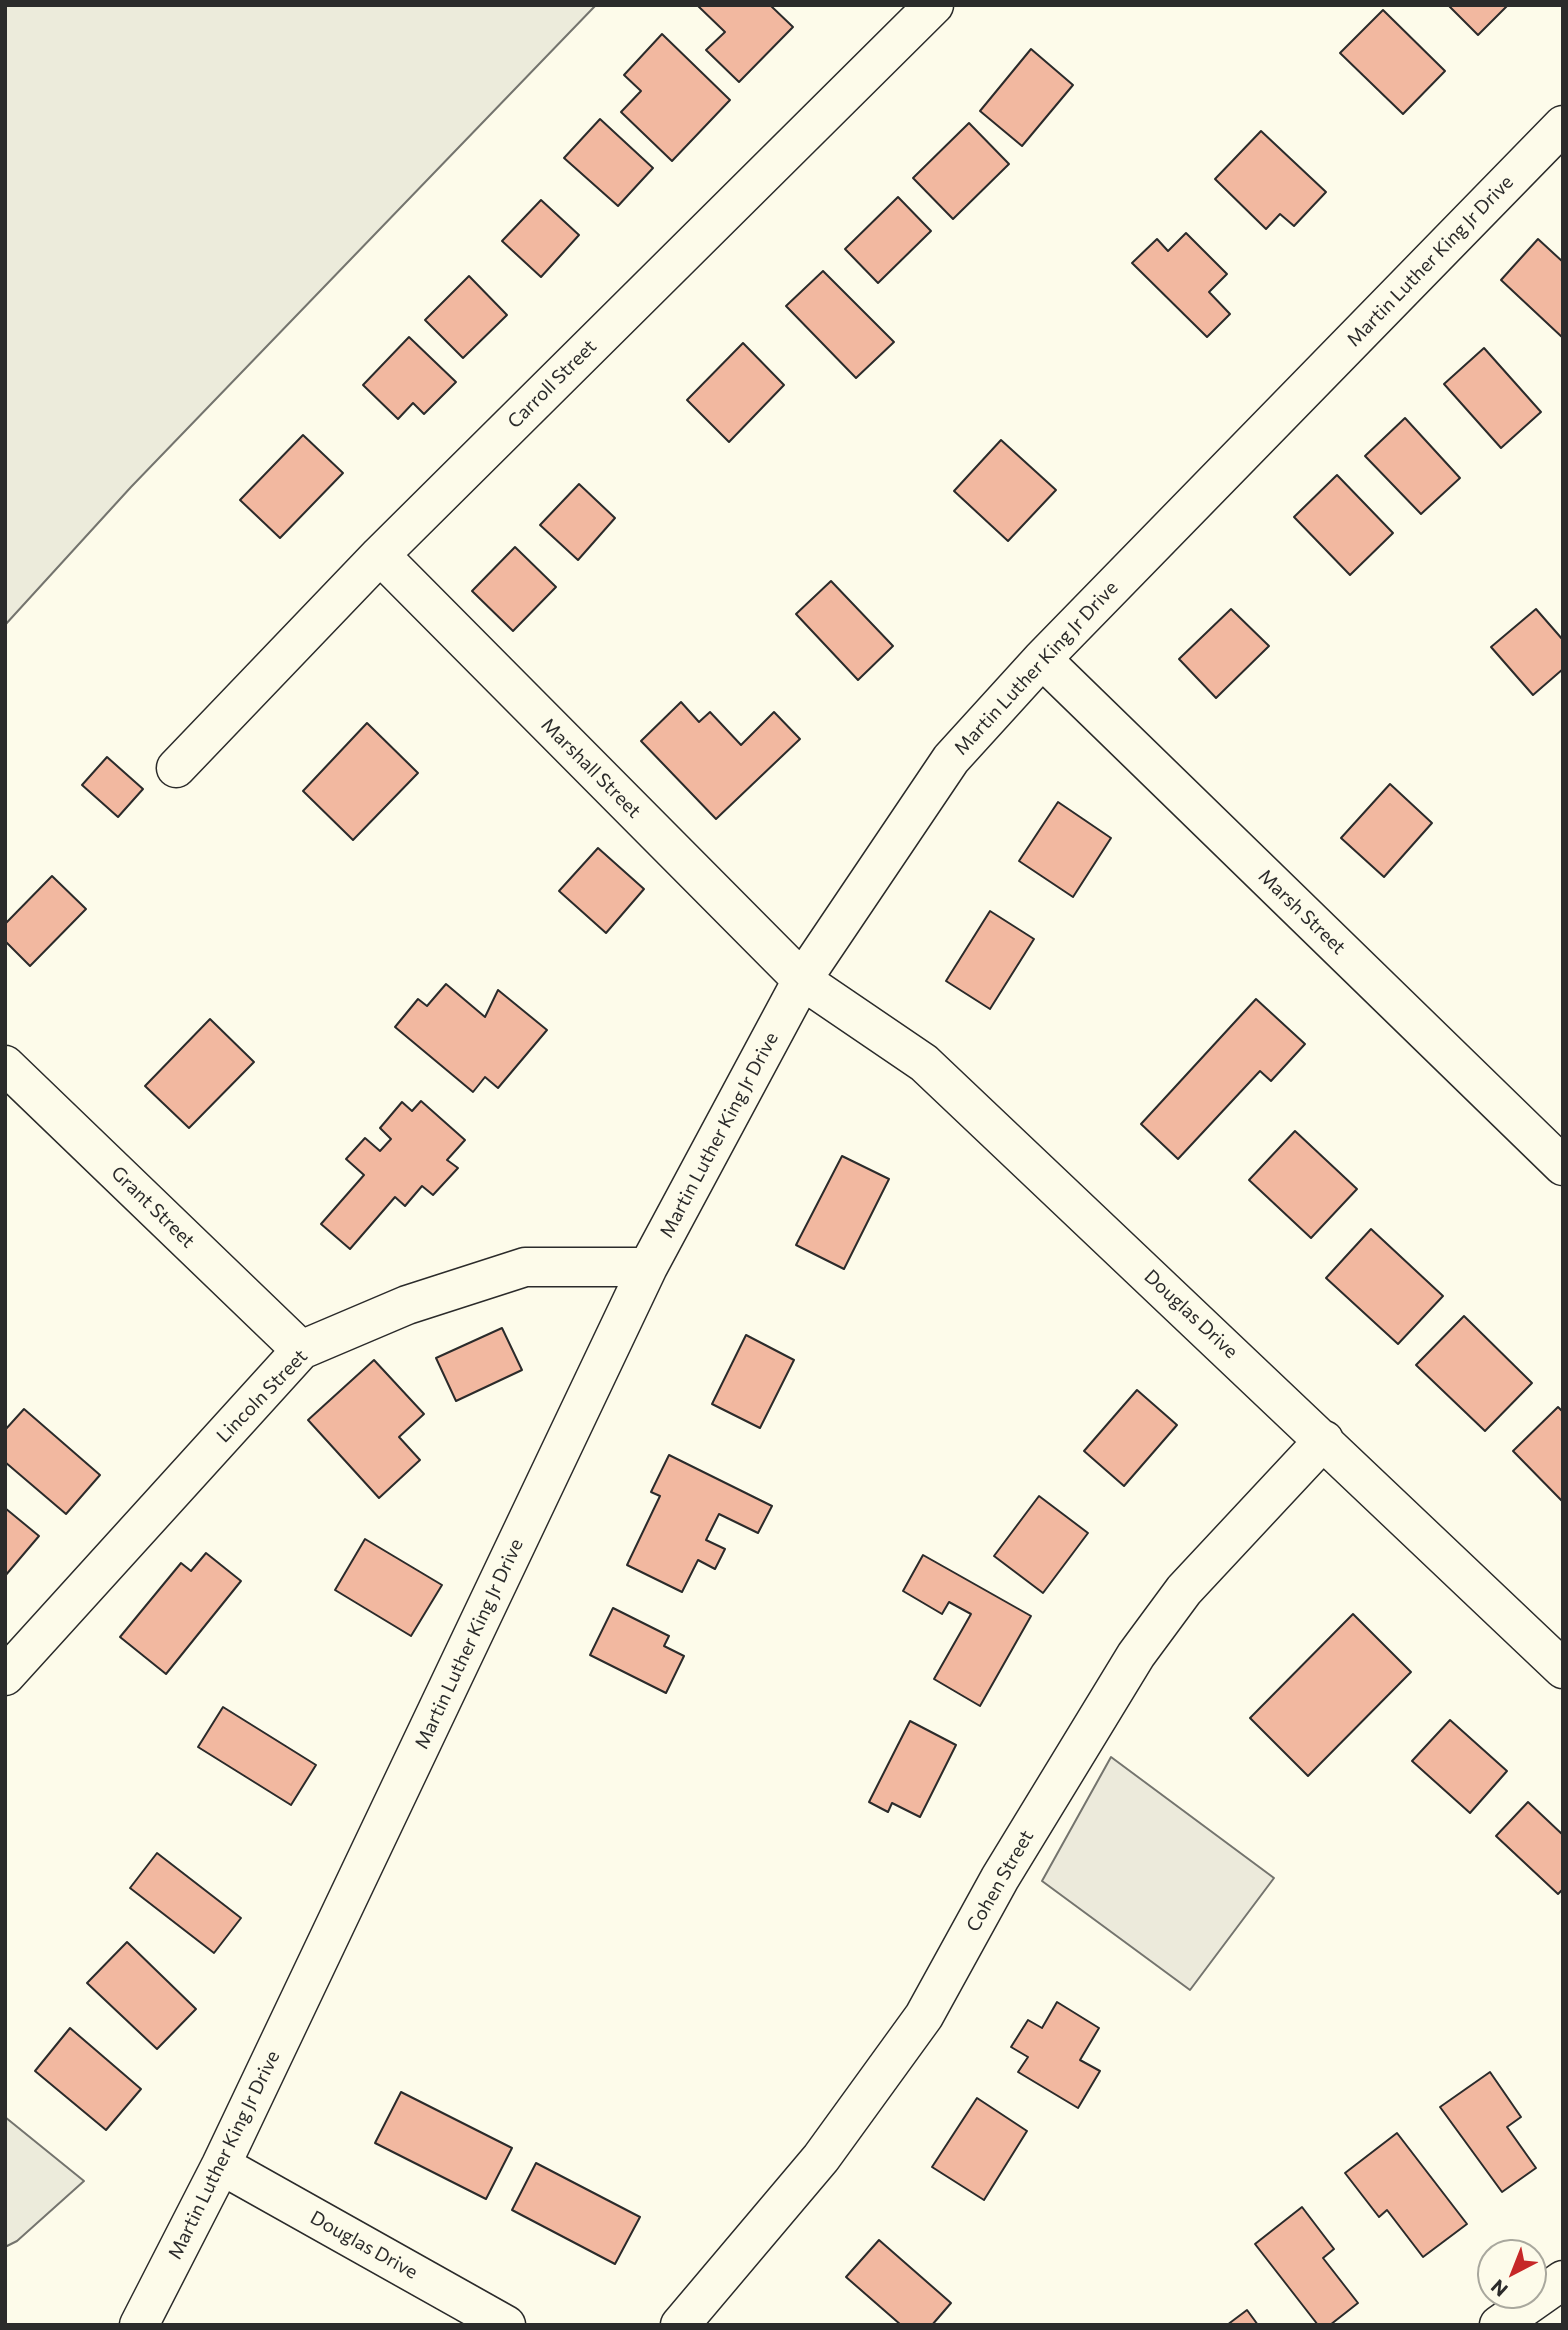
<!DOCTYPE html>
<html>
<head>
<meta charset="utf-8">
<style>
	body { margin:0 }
	#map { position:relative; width:1568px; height:2330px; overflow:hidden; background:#fdfbea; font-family:Commissioner,sans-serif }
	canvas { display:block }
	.frame { position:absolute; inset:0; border:7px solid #2b2b2b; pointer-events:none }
	.north { position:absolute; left:1477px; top:2239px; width:70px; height:70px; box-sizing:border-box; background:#fdfbea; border:2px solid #a9a89e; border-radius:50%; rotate:222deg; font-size:19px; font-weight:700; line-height:28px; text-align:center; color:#2b2b2b }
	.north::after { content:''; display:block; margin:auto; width:24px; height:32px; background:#c62828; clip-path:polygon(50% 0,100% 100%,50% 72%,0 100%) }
</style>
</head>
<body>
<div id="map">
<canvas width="1568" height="2330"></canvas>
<div class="frame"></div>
<div class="north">N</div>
</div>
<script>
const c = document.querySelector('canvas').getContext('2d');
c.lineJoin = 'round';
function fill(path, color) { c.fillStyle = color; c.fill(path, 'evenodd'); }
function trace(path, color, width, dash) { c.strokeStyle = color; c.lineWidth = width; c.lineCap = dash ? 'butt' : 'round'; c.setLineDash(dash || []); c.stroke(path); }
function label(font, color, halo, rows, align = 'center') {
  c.font = font + ' Commissioner,sans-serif'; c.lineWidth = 5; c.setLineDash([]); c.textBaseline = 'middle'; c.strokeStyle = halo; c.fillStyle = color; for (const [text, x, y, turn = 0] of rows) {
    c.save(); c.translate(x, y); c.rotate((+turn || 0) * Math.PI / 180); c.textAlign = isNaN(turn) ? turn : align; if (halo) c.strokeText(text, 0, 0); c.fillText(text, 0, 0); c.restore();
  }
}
const green = new Path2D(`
	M5 5H596L131 487 5 625Z
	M5 2117 84 2181 17 2241 5 2247Z`);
fill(green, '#ecebdb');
trace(green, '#74746e', 2);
const parking = new Path2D(`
	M1111 1757 1274 1878 1190 1990 1042 1881Z`);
fill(parking, '#eceadb');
trace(parking, '#74746e', 2);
const building = new Path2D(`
	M697 5H770L793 27 739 82 706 50 725 32Z
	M1448 5H1508L1478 35Z
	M1383 10 1445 71 1403 114 1340 53Z
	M662 34 730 100 672 161 621 112 641 91 624 75Z
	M1031 49 1073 85 1022 146 980 111Z
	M600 119 653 168 618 206 564 158Z
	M969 123 1009 164 953 219 913 178Z
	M1261 131 1326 192 1294 226 1280 214 1266 229 1215 179Z
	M898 197 931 231 878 283 845 249Z
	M541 200 579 235 541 277 502 241Z
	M1186 233 1227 274 1209 292 1230 314 1207 337 1132 263 1157 239 1168 251Z
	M1538 239 1563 262V338L1501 280Z
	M823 271 894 342 856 378 786 306Z
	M469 276 507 315 463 358 425 320Z
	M409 337 456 382 424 414 413 403 398 419 363 385Z
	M743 343 784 385 729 442 687 400Z
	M1484 348 1541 412 1501 448 1444 384Z
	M1405 418 1460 478 1421 514 1365 456Z
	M303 435 343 473 280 538 240 500Z
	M1001 440 1056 490 1008 541 954 491Z
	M1337 475 1393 533 1350 575 1294 517Z
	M579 484 615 518 578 560 540 525Z
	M515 547 556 587 513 631 472 591Z
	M831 581 893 646 858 680 796 614Z
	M1231 609 1269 646 1216 698 1179 659Z
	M1536 609 1563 640V669L1533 695 1491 647Z
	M681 702 699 722 710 712 741 745 774 712 800 739 716 819 641 741Z
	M367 723 418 773 353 840 303 791Z
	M107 757 143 789 118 817 82 785Z
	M1390 784 1432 823 1384 877 1341 838Z
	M1058 802 1111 838 1073 897 1019 861Z
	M598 848 644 889 606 933 559 891Z
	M52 876 86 909 30 966 5 941V924Z
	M990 911 1034 939 990 1009 946 981Z
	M446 984 485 1017 498 990 547 1030 498 1088 485 1077 473 1092 395 1027 418 999 427 1006Z
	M1256 999 1305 1044 1271 1081 1260 1071 1178 1159 1141 1124Z
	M210 1019 254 1062 189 1128 145 1086Z
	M421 1101 465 1140 447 1160 458 1168 433 1195 422 1186 405 1206 395 1197 350 1249 321 1224 364 1175 346 1159 365 1138 380 1151 391 1139 380 1128 402 1102 412 1111Z
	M1295 1131 1357 1189 1311 1238 1249 1180Z
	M842 1156 889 1179 844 1269 796 1245Z
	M1371 1229 1443 1296 1398 1344 1326 1278Z
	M1464 1316 1532 1383 1485 1431 1416 1365Z
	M502 1328 522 1370 456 1401 436 1358Z
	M746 1335 794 1360 760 1428 712 1404Z
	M374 1360 424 1414 399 1437 420 1460 379 1498 308 1420Z
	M1137 1390 1177 1425 1124 1486 1084 1451Z
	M1558 1407 1563 1412V1502L1513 1451Z
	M24 1409 100 1475 66 1514 5 1462V1430Z
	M669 1455 772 1506 758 1533 719 1514 706 1540 725 1549 715 1569 698 1560 682 1592 627 1565 660 1496 651 1492Z
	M1039 1496 1088 1533 1043 1593 994 1556Z
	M5 1508 39 1536 5 1576Z
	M365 1539 442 1585 411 1636 335 1590Z
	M206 1553 241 1581 166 1674 120 1637 181 1563 191 1571Z
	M923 1555 1031 1616 980 1706 934 1679 971 1614 949 1602 942 1614 903 1591Z
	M613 1608 669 1636 664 1646 684 1656 666 1693 590 1655Z
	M1353 1614 1411 1672 1308 1776 1250 1718Z
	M223 1707 316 1765 291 1805 198 1747Z
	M1450 1720 1507 1771 1470 1813 1412 1761Z
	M910 1721 956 1745 920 1817 892 1803 888 1812 869 1802Z
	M1528 1802 1563 1835V1889L1558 1894 1496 1836Z
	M157 1853 241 1918 214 1953 130 1888Z
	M127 1942 196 2009 157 2049 87 1983Z
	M1057 2002 1099 2028 1080 2060 1100 2071 1078 2108 1018 2072 1028 2057 1011 2047 1028 2020 1042 2028Z
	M70 2028 141 2089 106 2130 35 2071Z
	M1490 2072 1521 2117 1507 2127 1536 2168 1502 2192 1440 2107Z
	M401 2092 512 2148 486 2199 375 2143Z
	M977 2098 1027 2131 984 2200 932 2167Z
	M1397 2133 1467 2224 1423 2257 1387 2210 1379 2217 1345 2173Z
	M536 2163 640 2217 615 2264 512 2210Z
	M1302 2207 1334 2249 1323 2258 1358 2303 1330 2325H1318L1255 2244Z
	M879 2240 951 2303 932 2325H901L846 2277Z
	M1247 2310 1258 2325H1227Z`);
fill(building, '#f2b8a0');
trace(building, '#2b2b2b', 2);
const minor = new Path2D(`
	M380 555 802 980 924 1063 1563 1669
	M1042 659 1563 1166
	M176 768 380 555 934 5
	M5 1065 301 1350
	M5 1676 301 1350 407 1305 525 1267H648
	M221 2165 506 2325
	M139 2325 221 2165 648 1267 802 980 951 759 1042 659 1563 125
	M680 2325 821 2158 924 2016 1000 1878 1136 1655 1184 1590 1324 1440
	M1499 2325 1563 2280`);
trace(minor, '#2b2b2b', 41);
trace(minor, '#fdfbea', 38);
label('19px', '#2b2b2b', '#fdfbea', [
	["Martin Luther King Jr Drive",1430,261,-46],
	["Carroll Street",552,384,-45],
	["Martin Luther King Jr Drive",1036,668,-47],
	["Marshall Street",591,768,45],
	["Marsh Street",1302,912,44],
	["Martin Luther King Jr Drive",719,1135,-62],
	["Grant Street",153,1207,44],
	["Douglas Drive",1191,1314,43],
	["Lincoln Street",262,1396,-46],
	["Martin Luther King Jr Drive",469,1644,-65],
	["Cohen Street",1000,1881,-60],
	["Martin Luther King Jr Drive",224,2155,-64],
	["Douglas Drive",364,2245,29]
]);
</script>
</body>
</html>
